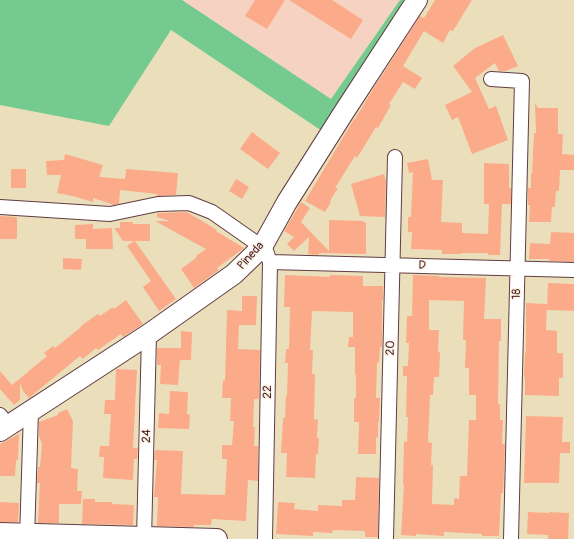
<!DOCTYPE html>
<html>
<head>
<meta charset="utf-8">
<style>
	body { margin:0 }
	canvas { display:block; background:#ebdfbb }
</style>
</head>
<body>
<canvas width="574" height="539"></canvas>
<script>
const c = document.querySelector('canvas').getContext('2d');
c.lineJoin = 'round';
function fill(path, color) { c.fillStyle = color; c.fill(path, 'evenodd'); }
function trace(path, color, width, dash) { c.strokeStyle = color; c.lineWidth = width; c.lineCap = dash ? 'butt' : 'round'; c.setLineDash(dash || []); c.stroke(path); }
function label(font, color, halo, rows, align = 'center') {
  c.font = font + ' Pangolin,sans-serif'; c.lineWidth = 3; c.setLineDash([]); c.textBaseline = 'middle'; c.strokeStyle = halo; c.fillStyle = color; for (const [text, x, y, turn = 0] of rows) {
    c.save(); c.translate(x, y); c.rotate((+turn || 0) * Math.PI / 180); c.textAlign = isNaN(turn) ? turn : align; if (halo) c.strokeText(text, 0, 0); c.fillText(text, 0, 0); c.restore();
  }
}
fill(new Path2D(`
	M181 0H400L331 99Z`), '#f5d2c2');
fill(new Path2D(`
	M0 0H182L331 99 400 0H409L322 131 171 30 109 126 0 105Z`), '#75cb8f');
fill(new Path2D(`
	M255 0H285L267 29 245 16Z
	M289 0H332L363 20 351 39Z
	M435 0H472L453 31 450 30 443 43 424 31 403 66 422 78 415 89 403 82 389 104 391 105 378 128 376 127 357 158 355 156 335 188H338L330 201 331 202 325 212 305 201 354 119H355L364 104 375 86 420 16 424 18Z
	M503 35 518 66 506 71H499L495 63 475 78 489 109 496 106 508 140 472 154 458 117 452 120 445 105 472 92 453 66 475 48Z
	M535 103 538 108H558V134H563L562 154 574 155V170H560L559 191H556L555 207H552L551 222H529L530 205H528V188H531V174H532L534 133H536Z
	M252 132 280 153 268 169 240 149Z
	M65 154 103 165 99 177 125 179 126 169 178 173 176 195 157 196V194L120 190 119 204 114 205 93 198V202L72 196 57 193 61 175H47L46 161 64 160Z
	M428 159 432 180H443L441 222 462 223V233L488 234 489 204H484V163L509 164V188H511V204H502L500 255H488V253H461V254H442V250L411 249 412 232H408V217H411L413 172 409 173 407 163Z
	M11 169H26V188H11Z
	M384 174 386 181 385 217 360 216 351 184Z
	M236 179 249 187 242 199 229 191Z
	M301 202 310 208 301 222 329 251V220L363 221 366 223V254L319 253V255L308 254 309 237 294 251 287 244 294 237 284 231Z
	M187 212 217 230 216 231 244 248 217 268 219 270 194 288 181 269 197 257 196 256 206 249 155 221H170L157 217V213Z
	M0 216 17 217V239H0Z
	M120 222H133V224H150V241H135L176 299 159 311 143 287 151 281 127 246 134 241H123L114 228H120Z
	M93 224V229L112 228 113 249H86V239H75V225Z
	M551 232 574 233V262L549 261V259H529L530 243 550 244Z
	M63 258 82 259 81 270 63 269Z
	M285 275 330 277V275L363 276V286H383V300H382V347H380L379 363 377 362 376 398H380L379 422H378V438L376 437V454H358L359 422H354V398H356V375H355V347H348L349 337H353V312L312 311 310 350H313L312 374H315L314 419 318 420 317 438H319L318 454H316L315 478 286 477 287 453H281L283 418H285L286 396H287L288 363H285L286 349H289L290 307H284Z
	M413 275 439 276V277L486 278 484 319H501V341H499L498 404H500V420H503L502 444H505L503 493H501L499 536H482V534L444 532V536L416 534V536L401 535 404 485H403L404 441 407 442 408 417H406L407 376H403V366H408L409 343H406L407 316H412ZM429 300 464 301 463 340H466L465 368H469V395H476V420H469L467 476H460L459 499 454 498V505L432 504 433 465H431L432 443 428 442 430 395H433L434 377H439L440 352H438L439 330H429Z
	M548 283 574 284V311L547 310Z
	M242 296H257L256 325H239L238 349 260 350 259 399H254L253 427H255L254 446H258V481L248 480 246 521 212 519 211 525H194V527L157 526 158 497H154L157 460H154L155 450 183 451 181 494 225 495 227 459H222V445H232L234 421H230L231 398H222L223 380 225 381 227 310 242 311Z
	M126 300 143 324 123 337 121 334 98 350 96 348 83 359 80 356 29 398 23 391 20 383V400L14 405 0 389V371L12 385 47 356 44 353 53 346 55 348 81 327V326L98 314 100 316 113 307 114 309Z
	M526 303 547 304 546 330 557 331V353H563V378H559V396L525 395V377H524L525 352H526Z
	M181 331 192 332 191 360H180L178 385 160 384 161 365H157V348H181Z
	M116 369 137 370 133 448H138L137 459H134L133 480 103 478 104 457H99L100 446H109L111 414H104L105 400H115Z
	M170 391 188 392 187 414 190 415 189 429 158 428 159 413 169 414Z
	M67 409 73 421 71 468 78 469 77 491H82L81 504H59V523H38L40 483H37L38 467H40L42 444 39 436V422L58 415V413Z
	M526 416 563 417 562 442H570V453H560L559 483H524Z
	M19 434 18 460H16L15 476H0V444Z
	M356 477 379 478 378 537H365V531L333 530 332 533 313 532V536L276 534 278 502 295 503 294 509 318 511V505L342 506V500H355Z
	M83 499H95V502H112V504L134 505 133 525 82 524Z
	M0 502 19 503 18 522H0Z
	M528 512 549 513V512L569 513 568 539H548V535L527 534Z`), '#fcab8a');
const street = new Path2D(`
	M491 79 522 81 511 539
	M0 207 110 214 158 204 189 203 212 212 262 247 266 251 270 262 265 539
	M270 262 574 270
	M0 415 8 425
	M27 539 31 411
	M144 539 149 334
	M386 539 395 157`);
const secondary = new Path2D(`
	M0 431 149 334 234 274 262 247 287 202 344 112 417 0
	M0 533 217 539`);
trace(street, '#623c41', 16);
trace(secondary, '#623c41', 22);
trace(street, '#fff', 14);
trace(secondary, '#fff', 20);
label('12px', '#4a1f2b', '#fcf5e5', [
	["Pineda",251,256,-48],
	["D",422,266,2],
	["18",517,294,-89],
	["20",391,348,-89],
	["22",268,392,-89],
	["24",147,436,-89]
]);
</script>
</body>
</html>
